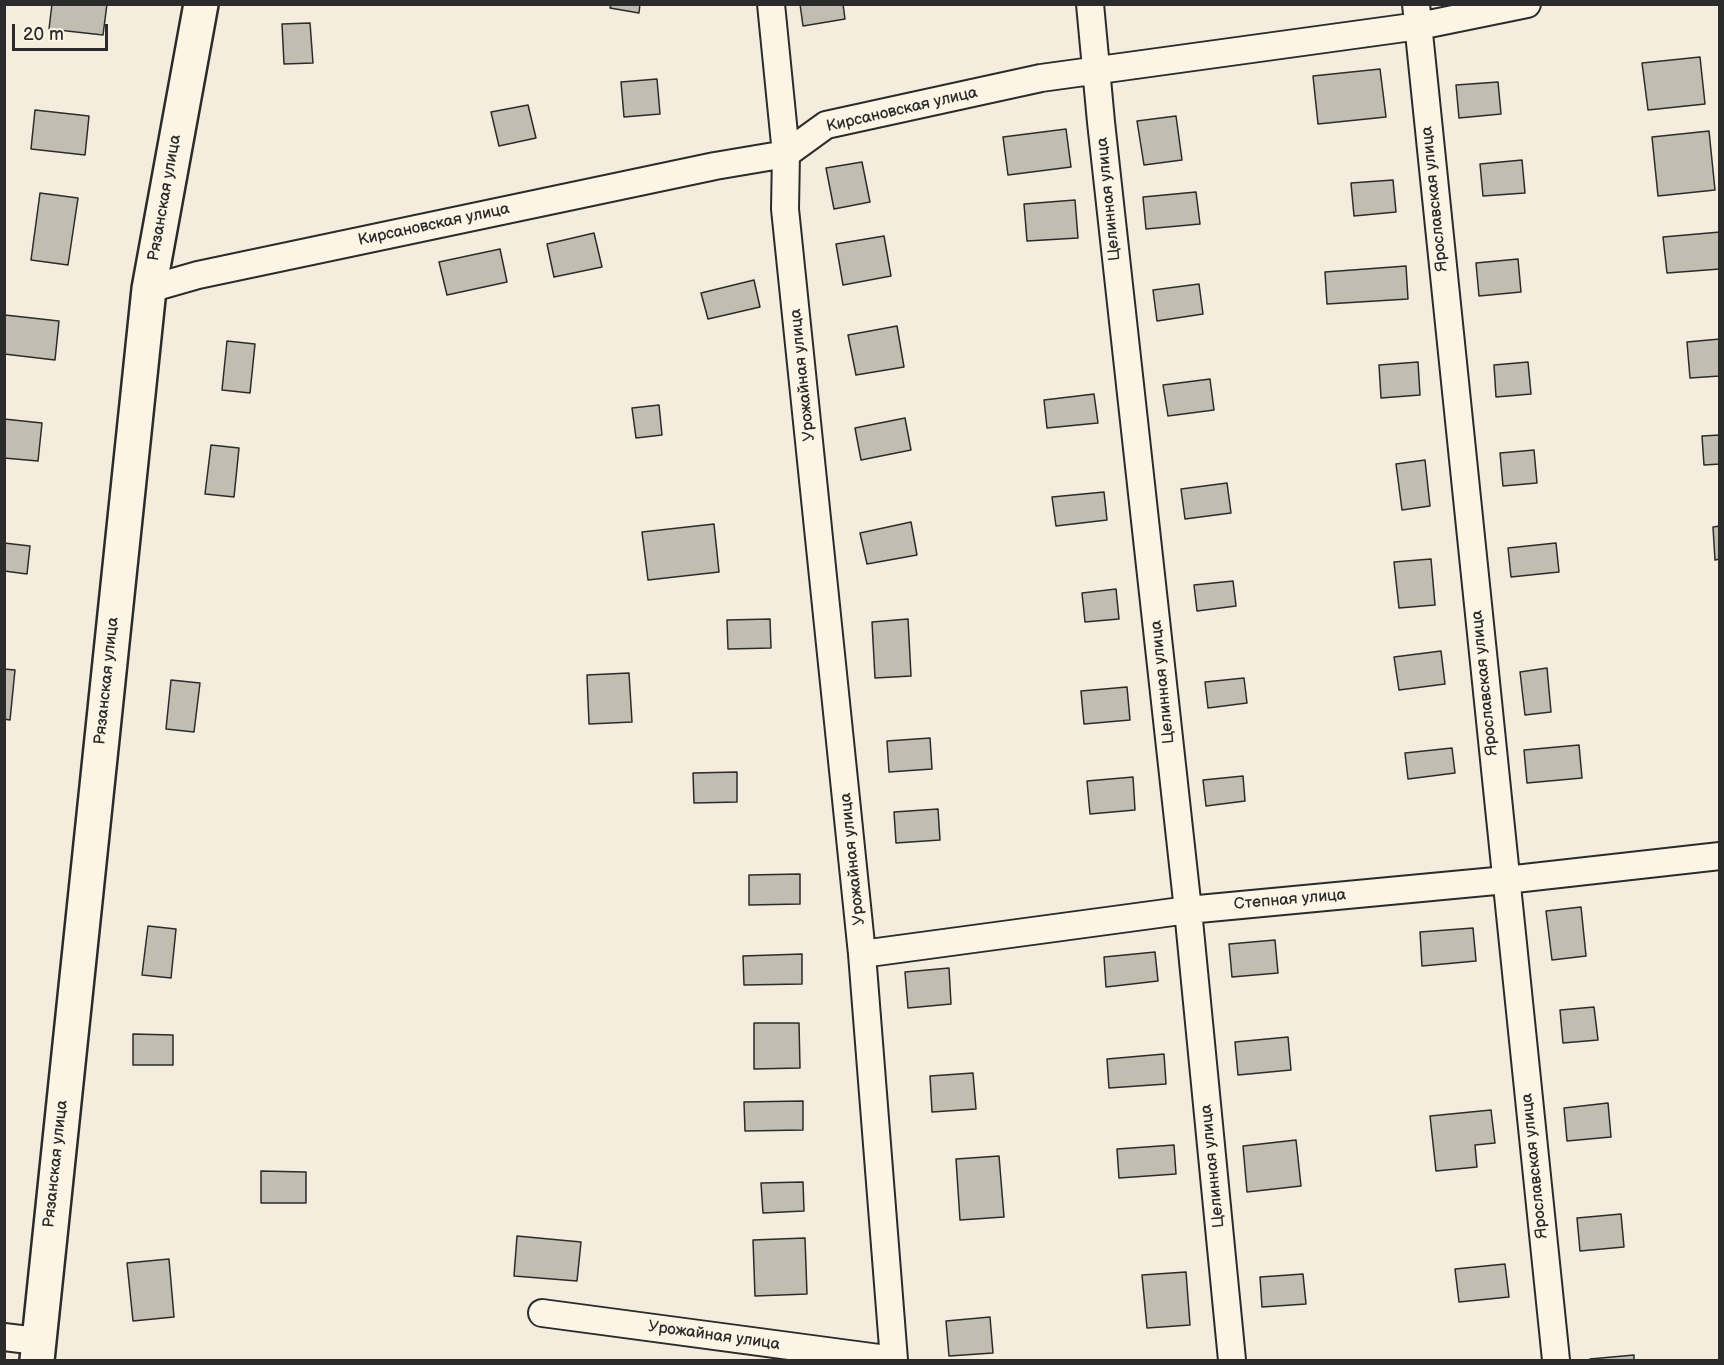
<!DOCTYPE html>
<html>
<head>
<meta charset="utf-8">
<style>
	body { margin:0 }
	#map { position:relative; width:1724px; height:1365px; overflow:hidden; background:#f4edde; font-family:"Balsamiq Sans",sans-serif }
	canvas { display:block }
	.frame { position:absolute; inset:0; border:6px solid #2b2b2b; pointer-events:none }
	.scale { position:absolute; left:12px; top:24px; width:96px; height:27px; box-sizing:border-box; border:3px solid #2b2b2b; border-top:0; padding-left:8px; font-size:18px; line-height:21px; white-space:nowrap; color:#2b2b2b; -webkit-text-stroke:4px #fcf5e5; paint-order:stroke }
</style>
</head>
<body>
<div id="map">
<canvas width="1724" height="1365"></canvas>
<div class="frame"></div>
<div class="scale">20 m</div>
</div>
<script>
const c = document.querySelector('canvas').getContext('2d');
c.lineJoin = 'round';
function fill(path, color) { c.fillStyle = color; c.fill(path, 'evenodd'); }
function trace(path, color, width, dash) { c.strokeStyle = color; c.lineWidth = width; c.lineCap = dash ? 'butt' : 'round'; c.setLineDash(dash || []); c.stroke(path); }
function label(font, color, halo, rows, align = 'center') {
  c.font = font + ' "Balsamiq Sans",sans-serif'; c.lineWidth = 4.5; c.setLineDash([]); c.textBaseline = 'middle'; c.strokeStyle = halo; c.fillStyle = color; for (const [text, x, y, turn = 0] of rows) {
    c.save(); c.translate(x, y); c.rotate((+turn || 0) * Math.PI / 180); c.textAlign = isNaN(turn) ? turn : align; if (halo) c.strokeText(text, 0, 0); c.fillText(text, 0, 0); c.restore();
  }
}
const building = new Path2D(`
	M52 4H107L103 35 49 29Z
	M611 4H640L639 13 610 8Z
	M800 4H843L845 19 803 26Z
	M310 23 313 63 284 64 282 24Z
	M1700 57 1705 104 1648 110 1642 63Z
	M1380 69 1386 117 1318 124 1313 76Z
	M657 79 660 114 624 117 621 82Z
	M1498 82 1501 114 1459 118 1456 85Z
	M528 105 536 138 499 146 491 112Z
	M35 110 89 116 85 155 31 149Z
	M1176 116 1182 160 1144 165 1137 121Z
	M1066 129 1071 167 1008 175 1003 137Z
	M1709 131 1715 190 1658 196 1652 137Z
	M1522 160 1525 193 1483 196 1480 164Z
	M862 162 870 202 834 209 826 168Z
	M1393 180 1396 212 1354 216 1351 183Z
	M1196 192 1200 224 1146 229 1143 197Z
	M40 193 78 198 68 265 31 260Z
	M1075 200 1078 238 1027 241 1024 204Z
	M1720 232V269L1667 273 1663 237Z
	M594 233 602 267 554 277 547 244Z
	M884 236 891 276 843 285 836 244Z
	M500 249 507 282 447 295 439 262Z
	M1518 259 1521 292 1479 296 1476 263Z
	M1406 266 1408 299 1327 304 1325 272Z
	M754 280 760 307 708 319 701 293Z
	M1199 284 1203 314 1157 321 1153 290Z
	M5 315 59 321 55 360 4 354Z
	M897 326 904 367 856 375 848 335Z
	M1720 339V376L1690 378 1687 342Z
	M227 341 255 344 250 393 222 390Z
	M1418 362 1420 395 1381 398 1379 365Z
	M1528 362 1531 394 1496 397 1494 365Z
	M1210 379 1214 410 1168 416 1163 385Z
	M1094 394 1098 423 1047 428 1044 400Z
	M659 405 662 435 636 438 632 408Z
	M905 418 911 450 861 460 855 428Z
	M4 419 42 423 38 461 4 458Z
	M1720 435V464L1704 465 1702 436Z
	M211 445 239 448 234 497 205 494Z
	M1534 450 1537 483 1503 486 1500 453Z
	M1425 460 1430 506 1402 510 1396 464Z
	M1227 483 1231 513 1185 519 1181 489Z
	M1104 492 1107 520 1056 526 1052 497Z
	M911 522 917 555 867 564 860 533Z
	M714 524 719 572 648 580 642 532Z
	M1720 526V559L1715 560 1713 527Z
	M4 543 30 546 27 574 4 571Z
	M1556 543 1559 572 1511 577 1508 548Z
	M1431 559 1435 605 1399 608 1394 562Z
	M1233 581 1236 606 1197 611 1194 585Z
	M1116 589 1119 619 1085 622 1082 593Z
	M770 619 771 648 728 649 727 620Z
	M908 619 911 676 875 678 872 622Z
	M1441 651 1445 684 1399 690 1394 657Z
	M1547 668 1551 712 1525 715 1520 672Z
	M4 669 15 670 10 720 4 719Z
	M629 673 632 722 589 724 587 675Z
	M1244 678 1247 703 1208 708 1205 682Z
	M171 680 200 683 194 732 166 729Z
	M1127 687 1130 720 1084 724 1081 691Z
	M930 738 932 769 889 772 887 741Z
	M1579 745 1582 778 1527 783 1524 750Z
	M1452 748 1455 773 1408 779 1405 753Z
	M737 772V802L694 803 693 773Z
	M1243 776 1245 801 1206 806 1203 780Z
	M1133 777 1135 810 1090 814 1087 781Z
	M938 809 940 840 896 843 894 812Z
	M800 874V904L749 905V875Z
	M1581 907 1586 956 1552 960 1546 911Z
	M148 926 176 929 171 978 142 975Z
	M1473 928 1476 961 1422 966 1420 932Z
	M1275 940 1278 973 1232 977 1229 944Z
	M1155 952 1158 981 1106 987 1104 957Z
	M802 954V984L744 985 743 956Z
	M949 968 951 1004 908 1008 905 972Z
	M1594 1007 1598 1040 1563 1043 1560 1010Z
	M754 1023H799L800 1068 754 1069Z
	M133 1034 173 1035V1065H133Z
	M1288 1037 1291 1070 1238 1075 1235 1042Z
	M1164 1054 1166 1084 1109 1088 1107 1059Z
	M973 1073 976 1109 932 1112 930 1076Z
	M803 1101V1130L745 1131 744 1102Z
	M1608 1103 1611 1137 1567 1141 1564 1108Z
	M1491 1110 1495 1143 1475 1145 1477 1167 1436 1171 1430 1116Z
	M1296 1140 1301 1186 1247 1192 1243 1146Z
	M1174 1145 1176 1174 1119 1178 1117 1149Z
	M999 1156 1004 1217 960 1220 956 1159Z
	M261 1171 306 1172V1203H261Z
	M803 1182 804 1211 763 1213 761 1183Z
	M1621 1214 1624 1247 1580 1251 1577 1218Z
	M517 1236 581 1242 577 1281 514 1276Z
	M805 1238 807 1294 755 1296 753 1240Z
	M169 1259 174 1317 133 1321 127 1263Z
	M1505 1264 1509 1297 1459 1302 1455 1269Z
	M1186 1272 1190 1325 1147 1328 1142 1275Z
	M1303 1274 1306 1304 1262 1307 1260 1277Z
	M990 1317 993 1353 949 1356 946 1321Z
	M1634 1355V1360H1590V1359Z`);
fill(building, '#c2bdb1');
trace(building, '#2b2b2b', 1.5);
const minor = new Path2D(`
	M1090 4 1101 122 1188 910 1232 1360
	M1416 4 1556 1360
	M149 289 198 275 715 166 786 154 826 125 1041 78 1419 26 1527 4
	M862 954 1188 910 1506 880 1720 856
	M542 1313 894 1360 862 954 785 209 786 154 771 4
	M4 1337 37 1341`);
const secondary = new Path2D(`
	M37 1360 149 289 201 4`);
trace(minor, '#2b2b2b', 30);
trace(secondary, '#2b2b2b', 38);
trace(minor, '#fcf5e5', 26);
trace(secondary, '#fcf5e5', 33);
label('16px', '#2b2b2b', '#fcf5e5', [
	["Кирсановская улица",902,110,-13],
	["Рязанская улица",165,198,-80],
	["Целинная улица",1109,199,-96],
	["Ярославская улица",1435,199,-96],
	["Кирсановская улица",434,225,-12],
	["Урожайная улица",803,375,-96],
	["Рязанская улица",107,681,-84],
	["Целинная улица",1163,682,-96],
	["Ярославская улица",1485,683,-96],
	["Урожайная улица",853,859,-96],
	["Степная улица",1290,900,-5],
	["Рязанская улица",56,1164,-84],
	["Целинная улица",1213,1166,-96],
	["Ярославская улица",1535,1166,-96],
	["Урожайная улица",714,1336,8]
]);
</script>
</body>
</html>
